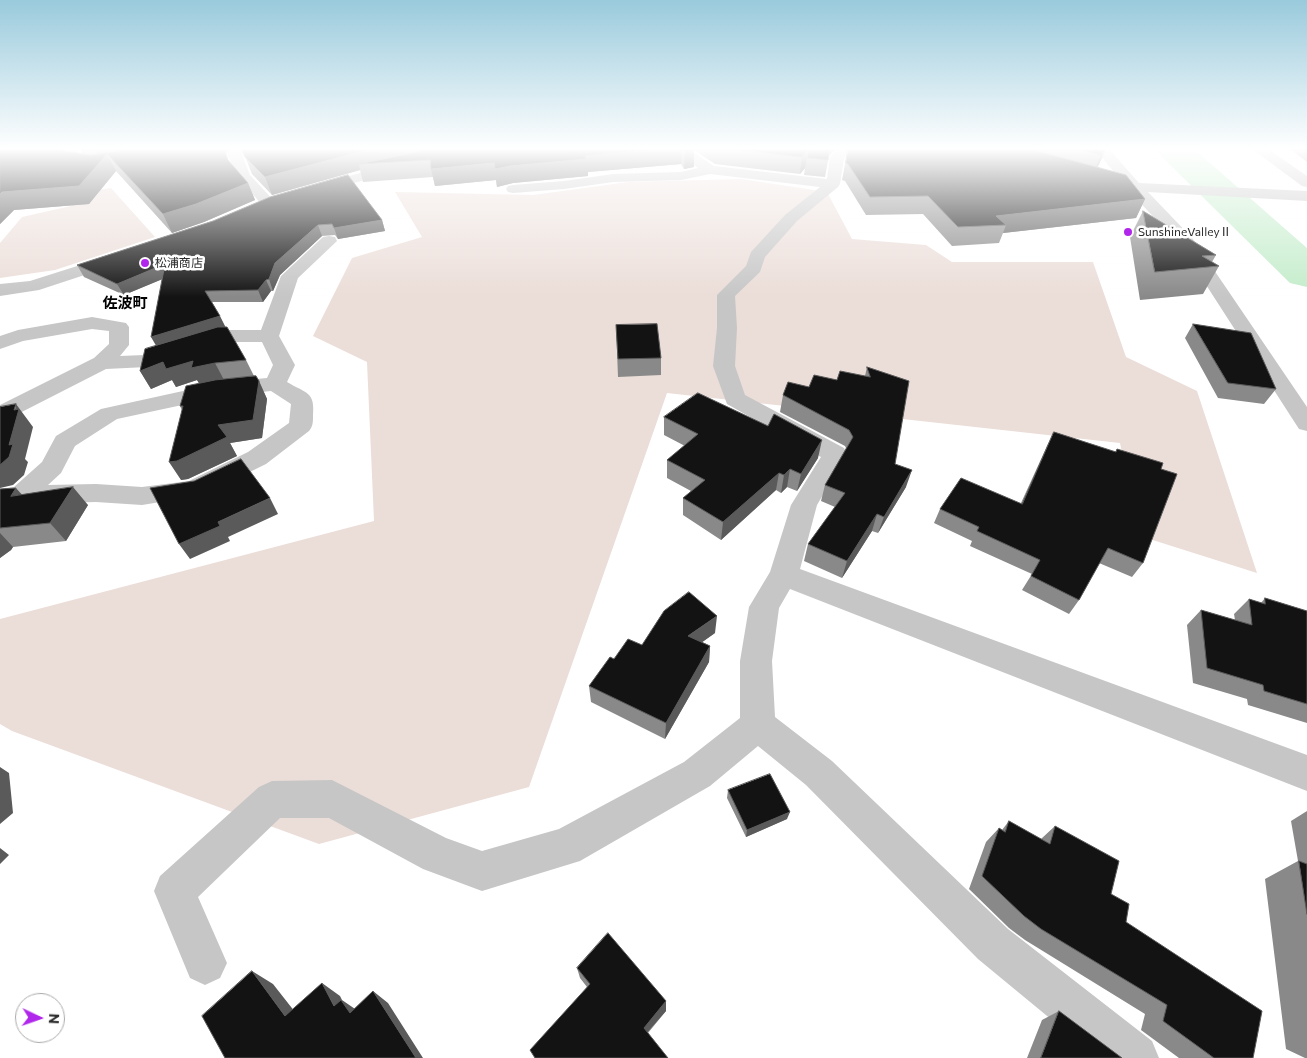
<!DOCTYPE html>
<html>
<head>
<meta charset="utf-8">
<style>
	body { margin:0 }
	#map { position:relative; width:1307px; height:1058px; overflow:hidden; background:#fff; font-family:Commissioner,sans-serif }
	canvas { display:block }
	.north { position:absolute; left:15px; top:993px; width:50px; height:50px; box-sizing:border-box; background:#fff; border:1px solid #ababab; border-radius:50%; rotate:93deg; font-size:14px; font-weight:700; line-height:20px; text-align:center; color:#2c2c2c }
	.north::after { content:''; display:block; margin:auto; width:18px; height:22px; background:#b026eb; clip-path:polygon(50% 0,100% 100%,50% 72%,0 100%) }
</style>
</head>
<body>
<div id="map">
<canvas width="1307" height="1058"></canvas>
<div class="north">N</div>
</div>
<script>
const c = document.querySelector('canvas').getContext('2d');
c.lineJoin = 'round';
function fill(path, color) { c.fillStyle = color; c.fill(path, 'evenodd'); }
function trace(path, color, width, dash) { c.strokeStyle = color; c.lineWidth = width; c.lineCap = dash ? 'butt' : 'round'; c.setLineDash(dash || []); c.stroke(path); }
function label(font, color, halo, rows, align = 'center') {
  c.font = font + ' Commissioner,"Noto Sans JP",sans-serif'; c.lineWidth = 5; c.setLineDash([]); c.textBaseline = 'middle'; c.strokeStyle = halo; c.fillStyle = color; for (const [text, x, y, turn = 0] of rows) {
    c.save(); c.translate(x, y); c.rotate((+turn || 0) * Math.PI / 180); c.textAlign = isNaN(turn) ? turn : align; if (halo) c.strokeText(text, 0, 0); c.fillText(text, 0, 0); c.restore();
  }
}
fill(new Path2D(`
	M741 179 827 192 852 239 926 245 952 262H1093L1126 357 1197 391 1257 573 1140 536 1120 443 667 393 529 787 319 844 12 731 0 724V619L374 521 367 362 313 336 352 258 422 237 395 192 533 195 629 182Z
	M111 188 155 237 55 270 0 278V243L22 217 71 206 89 191Z`), '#ebddd8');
fill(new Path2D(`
	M1156 149H1194L1307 248V287L1290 283 1161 156Z`), '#c3ecca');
fill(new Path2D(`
	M38 149H76L83 159 103 161 110 165C103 173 83 168 74 166L67 155 45 153Z
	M232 149H252L242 155 250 175 276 203 273 206H263L237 176 227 153Z
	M673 149H689L714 166 827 179 830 157 837 149H851L844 158 840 184 838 187 797 221 765 257 760 272 735 296 737 328 735 366 745 395 844 448 847 454 817 505 800 569 1307 755V791L790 589 779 608 772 661 775 717 832 761 1008 929 1152 1041 1159 1058H1098L978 959 806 785 758 746 710 786 580 861 482 891 423 869 329 818H280L198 897 227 963 220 978 205 985 190 978 154 891 160 876 259 787 272 781 332 780 446 838 482 851 559 829 684 762 740 718V661L749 607 770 572 791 505 821 457 727 404 713 366 717 328V295L746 266 751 252 785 215 820 187 710 174 681 180 613 182 564 189 513 193 508 192 506 189 508 186 513 185 564 181 613 174 681 172 698 168Z
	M1095 149H1109L1139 183 1307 191V201L1148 192 1193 239 1307 407V431L1299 429 1181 246 1130 192 1121 190 1119 187 1123 183Z
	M1252 149H1268L1307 176V187L1302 186Z
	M398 163 405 167 403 170 316 193 311 192 309 189 311 186Z
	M329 236 335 237 337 241 298 278 279 336 295 365 287 382C307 394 315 391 313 416 313 422 313 426 309 431L266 464 203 495 142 505 96 502 21 504 0 507V489L14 487 42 462 56 436 101 409 224 382 267 378 273 365 262 342H226L147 367 106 369 8 419 0 421V405L94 358 109 344V331L92 329 23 341 0 349V336L18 330 92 317 126 323 129 327V345L120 356 145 355 224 330H261L281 276 323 237ZM271 391 291 404 289 423 248 452 189 481 142 487 96 484 48 485 61 473 75 446 117 419 224 396Z
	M115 254 121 255 124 259 121 263 39 290 0 296V284L30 281Z`), '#c6c6c6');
fill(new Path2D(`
	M0 149 64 151 82 154 80 150 78 149H230L226 153 228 160 248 183 255 200 204 222 172 233 116 171 89 204 14 210 0 224Z
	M242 149H835L829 155 825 177 804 175 805 168 800 174 715 164 694 150V167L684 169 681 164 588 172V176L513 183 497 187 496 180 435 186 433 177 363 182 360 170 272 195 252 174Z
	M848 149H1106L1098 167 1145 199 1136 218 1003 233 999 243 952 246 923 214 866 215 845 181 842 180Z
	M1290 149H1307V162Z
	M1143 211 1216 255 1212 262 1219 266 1203 294 1140 300 1130 237Z
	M382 220 385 231 338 239 335 235 322 236 280 275 273 291H271L263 302H212L225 327 246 360 254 376 259 381 267 399 262 438 230 443 237 456 188 479 181 480 182 410 180 406 199 383 197 380 176 387 172 380 151 389 140 371 156 346 162 279 124 295 84 277 77 265 213 221Z
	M1193 324 1276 389 1264 404 1218 398 1185 338Z
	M616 325 661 358V375L618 377Z
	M867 367 895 464 906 487 878 533 872 531 842 578 804 561 808 544 835 507 821 501 825 485 846 448 845 446 780 412 783 395 809 387 837 380 865 376Z
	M664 417 818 458 797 491 787 487 781 493 776 490 721 540 683 515V498L691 491 667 478V460L685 446 664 435Z
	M1054 432 1115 452 1117 449 1161 469 1143 563 1132 577 1099 563 1079 600 1069 614 1022 590 1032 574 970 546 972 541 934 523 940 509 1021 503 1047 446Z
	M0 489 22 494 88 505 66 541 13 547 11 550 0 558Z
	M1265 598 1307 611V723L1248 705 1247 699 1193 683 1187 625 1201 610 1235 620 1234 614 1249 599 1261 603Z
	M715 633 702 642 710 646 709 662 665 739 591 702 589 686 614 659Z
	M728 790 787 819 746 837 727 798Z
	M1307 811V1058H1305L1286 1049 1265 879 1298 861 1291 821Z
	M1009 821 1041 839 1055 826 1111 894 1126 922 1253 1058H1179L1141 1030 1145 1014 1025 940 1009 928 969 889 986 842 999 828 1002 830Z
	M577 968 666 1001V1011L648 1033 587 987 580 978Z
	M1059 1011 1122 1058H1027L1042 1020Z`), '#898989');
fill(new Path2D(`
	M94 149H168L107 154 116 171 89 204 14 210 0 224V194L2 192 100 160Z
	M223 149H230L225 154Z
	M371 149H449L359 164 360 170 272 195 265 177Z
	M663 149H682L681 164 588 172V176L513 183 497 187 496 180 435 186 431 169 494 163 510 166 585 156Z
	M830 149H835L829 156Z
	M1105 149H1106L1100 162 1094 172 1101 155Z
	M694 150V167L684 169 685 152Z
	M808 151 805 168 800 174 802 157Z
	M248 183 255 200 204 222 172 233 163 214Z
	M1145 199 1136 218 1003 233 1006 225 996 216Z
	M382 220 385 231 338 239 334 228Z
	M318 225 322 236 280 275 273 291 269 279 275 263Z
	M165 264 170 276 124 295 117 284Z
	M266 280 271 291 263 302 258 290Z
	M220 316 226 328 158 349 151 337Z
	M193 361 215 363 224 380 200 385 197 380 176 387 172 380 151 389 140 371 163 362Z
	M259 381 267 399 262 438 230 443 237 456 188 479 181 480 169 462 218 425Z
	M16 404 33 427 25 459 28 462 24 475 13 485 0 488V465L9 445Z
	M822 440 818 458 797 491 801 474Z
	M790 469 787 487 781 493 784 475Z
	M912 470 906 487 878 533 884 517Z
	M779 473 776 490 721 540 723 522Z
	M73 487 88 505 66 541 50 523Z
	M16 488 32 506 11 496Z
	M270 498 278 514 228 537 230 541 190 559 179 544 218 522Z
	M877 514 872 531 842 578 847 561Z
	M0 533 13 547 11 550 0 558Z
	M717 616 715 633 687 653 688 636Z
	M710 646 709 662 665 739 666 723Z
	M0 767 9 773 13 813 0 824Z
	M790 812 787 819 746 837 747 830Z
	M0 848 9 855 0 864Z
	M252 971 273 984 306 1026 285 1016Z
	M322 983 340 996 342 1000 358 1011 367 1024 334 1006Z
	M373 991 388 1003 423 1058H416Z
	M666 1001V1011L644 1036V1028Z`), '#5a5a5a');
const building = new Path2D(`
	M0 149H63L64 151 91 155 130 149H224L228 160 248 183 196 204 163 214 107 154 79 186 2 192 0 194Z
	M242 149H371L265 177 245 157Z
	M431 149H663L585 156 587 159 510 166 495 169 494 163 431 169 430 160 359 164Z
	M683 149H693L694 150 685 152Z
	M731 149H830L828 160 807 158 808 151 802 157Z
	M848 149H1030L1126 175 1145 199 996 216 1006 225 958 227 928 196 870 197 848 164 846 163Z
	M1078 149H1105L1101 155Z
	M348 175 382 220 334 228 332 224 318 225 275 263 269 279 266 280 258 290 205 291 220 316 151 337 165 264 117 284 77 265 213 221 270 197Z
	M1143 211 1216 255 1202 256 1219 266 1155 272Z
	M657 324 661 358 618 359 616 325Z
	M1193 324 1251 333 1276 389 1228 383Z
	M218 327H227L246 360 215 363 191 368 193 361 166 369 163 362 140 371 145 349Z
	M867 367 909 381 895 464 912 470 884 517 877 514 847 561 808 544 845 493 825 485 853 437 849 430 783 395 788 382 809 387 814 375 837 380 840 371 870 377Z
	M256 376 259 381 253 420 218 425 227 437 177 461 169 462 183 406H180L186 386 215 380Z
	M698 393 768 426 774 414 822 440 801 474 790 469 784 475 779 473 723 522 683 498 705 480 667 460 698 434 664 417Z
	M16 404 14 410 19 409 9 445 13 444 9 457 0 465V407Z
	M1054 432 1116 452 1117 449 1163 463 1161 469 1177 474 1143 563 1108 548 1079 600 1031 576 1040 560 977 531 979 527 940 509 961 478 1022 504Z
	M241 459 270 498 218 522 220 526 179 544 150 488 194 481Z
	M73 487 50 523 0 528V489L16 488 11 496Z
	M689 592 717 616 688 636 710 646 666 723 589 686 610 657 614 659 628 639 642 645 664 611Z
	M1265 598 1307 611V704L1264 691 1263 685 1207 668 1201 610 1252 625 1249 599 1265 604Z
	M770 774 790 812 747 830 728 790Z
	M1009 821 1050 844 1055 826 1119 861 1111 894 1129 904 1126 922 1262 1011 1253 1058H1214L1163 1021 1167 1005 1041 929 1024 916 982 876 999 828 1005 832Z
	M1299 861 1307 864V914Z
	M608 933 666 1001 644 1028 668 1058H535L530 1050 590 984 577 968Z
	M252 971 285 1016 322 983 334 1006 341 1000 350 1013 373 991 416 1058H225L202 1016Z
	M1059 1011 1122 1058H1041Z`);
fill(building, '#131313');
trace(building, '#5a5a5a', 1);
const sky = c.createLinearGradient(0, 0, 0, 297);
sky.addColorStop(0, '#99cadc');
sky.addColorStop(0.5, '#fff');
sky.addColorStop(1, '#ffffff00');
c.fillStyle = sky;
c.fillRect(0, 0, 1307, 297);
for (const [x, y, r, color] of [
	[1128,232,5,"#b026eb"],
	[145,263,5,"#b026eb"]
]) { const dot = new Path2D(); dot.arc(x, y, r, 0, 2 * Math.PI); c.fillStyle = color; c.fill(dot); trace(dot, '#fff', 2); }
label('12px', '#2c2c2c', '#fff', [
	["SunshineValleyⅡ",1138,232],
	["松浦商店",155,263]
], 'left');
label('bold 15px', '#000', '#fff', [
	["佐波町",125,303]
]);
</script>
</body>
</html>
